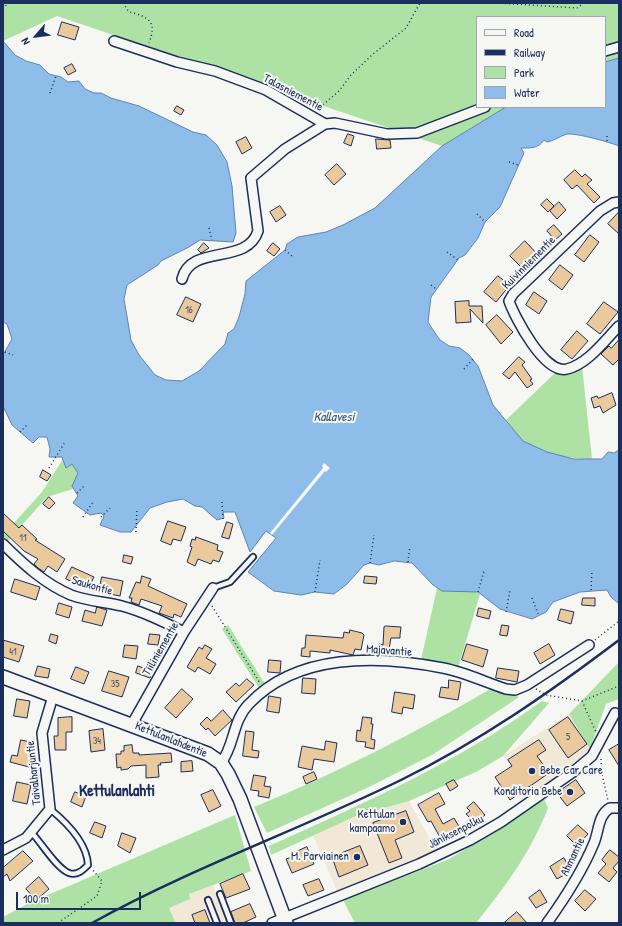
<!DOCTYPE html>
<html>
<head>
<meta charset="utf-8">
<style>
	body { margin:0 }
	#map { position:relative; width:622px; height:926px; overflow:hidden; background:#f6f6f2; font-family:"Patrick Hand",sans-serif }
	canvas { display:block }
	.frame { position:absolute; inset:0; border:4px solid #1b2f5e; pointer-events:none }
	.legend { position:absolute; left:476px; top:16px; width:130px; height:92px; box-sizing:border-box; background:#f6f6f2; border:1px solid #9ea6b7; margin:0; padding:5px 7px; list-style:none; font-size:12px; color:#1b2f5e }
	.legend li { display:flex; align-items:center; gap:8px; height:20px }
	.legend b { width:20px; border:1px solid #9ea6b7 }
	.north { position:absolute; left:16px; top:16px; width:40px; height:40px; -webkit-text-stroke:3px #f6f6f2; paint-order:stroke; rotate:242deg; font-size:11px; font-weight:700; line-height:16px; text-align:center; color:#1b2f5e }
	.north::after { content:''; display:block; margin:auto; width:14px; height:18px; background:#1b2f5e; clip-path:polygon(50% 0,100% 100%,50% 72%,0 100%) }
	.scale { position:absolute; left:16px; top:892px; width:125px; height:18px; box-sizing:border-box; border:2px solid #1b2f5e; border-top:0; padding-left:5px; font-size:12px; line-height:14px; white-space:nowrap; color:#1b2f5e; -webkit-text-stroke:3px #f6f6f2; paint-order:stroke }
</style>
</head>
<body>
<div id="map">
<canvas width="622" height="926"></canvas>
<div class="frame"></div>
<ul class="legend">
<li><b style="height:5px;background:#f6f6f2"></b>Road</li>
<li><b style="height:5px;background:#1b2f5e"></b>Railway</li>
<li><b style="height:11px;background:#ade2a4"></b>Park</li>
<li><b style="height:11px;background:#8dbde8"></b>Water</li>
</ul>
<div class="north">N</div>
<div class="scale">100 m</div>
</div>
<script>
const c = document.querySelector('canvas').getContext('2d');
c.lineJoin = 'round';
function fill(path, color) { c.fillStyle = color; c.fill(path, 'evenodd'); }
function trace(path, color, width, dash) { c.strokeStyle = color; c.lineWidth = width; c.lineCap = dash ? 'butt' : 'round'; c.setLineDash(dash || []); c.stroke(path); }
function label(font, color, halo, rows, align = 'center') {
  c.font = font + ' "Patrick Hand",sans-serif'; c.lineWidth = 4; c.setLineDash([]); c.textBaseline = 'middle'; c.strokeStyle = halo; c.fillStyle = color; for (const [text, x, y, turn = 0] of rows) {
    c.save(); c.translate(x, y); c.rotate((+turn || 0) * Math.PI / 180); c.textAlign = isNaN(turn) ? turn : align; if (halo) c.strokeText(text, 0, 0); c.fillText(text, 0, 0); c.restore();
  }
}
fill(new Path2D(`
	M569 714 590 749 562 774 531 796 503 756Z
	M409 801 436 850 337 891 313 836 356 816Z
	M213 885 228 923H176L169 908 190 899 189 894Z`), '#f2e8d8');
fill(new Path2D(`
	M3 3H619V58L605 62V17H477V107H506L442 146 57 16 3 41Z
	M582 366 592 459C569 459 543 454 524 441 517 437 511 426 506 420L556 372 569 373Z
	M63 459 66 467 72 464 78 473 72 486 73 489 47 497 7 542 3 538V535L42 492Z
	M437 588C450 595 467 586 480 594L458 668 421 660Z
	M228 625 265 684 259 688 222 629Z
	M619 662V699L606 704 590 749 569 714Z
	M492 688 519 697 432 755 369 787 267 833 254 807C337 773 415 733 492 688Z
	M542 701 549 703 503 756 476 772 409 801 356 816 271 855 269 846C364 803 457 763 542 701Z
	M544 799 548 808C531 852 505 887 476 923H355L343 900 447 860 494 833Z
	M235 815 251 871 189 894 190 899 169 908 176 923H3V917L29 903Z`), '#ade2a4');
const water = new Path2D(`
	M3 41 15 55 26 61 40 65 49 74 61 77 68 82 79 81 85 89 94 93H101L111 98 139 106 193 132 206 135 217 145 227 162 232 186 236 233 233 242 200 240 189 247 161 261 158 265 127 285 124 299 131 340 139 355 155 375 166 380 182 381 199 371 225 344 228 333 234 329 239 317 245 294 246 281 285 250 287 244 298 237 326 232 343 225 375 208 442 146 506 107H605V62L619 58V146C609 142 577 133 567 134 560 136 554 141 547 142L544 140C538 149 530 148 521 148L524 153 500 207 485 222 478 238 465 255 459 258 431 297 428 322 433 330 440 340 449 346 460 348 469 355 478 366 493 405 523 441 547 452 574 459H602L608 452 614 453 619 450V604L611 597 607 590 580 592 553 602 546 612 532 619 500 609 478 592 442 591 433 585 412 563 394 561 379 565 370 563 364 565 347 584 334 594 315 592 301 595 274 591 248 572 276 538 266 531 250 552 235 512H223L224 518 217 520 202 507 195 506 183 499 167 502 150 508 131 532H120L100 525 104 516 101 513 90 515 73 503 78 496 72 486 78 473 72 464 66 468 62 457H49L50 449 47 437H39L33 443 12 425 3 406V355L12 339 7 324 3 322Z`);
fill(water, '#8dbde8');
trace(water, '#5f84b1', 1);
fill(new Path2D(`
	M324 463 330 468 326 472 325 471 272 535 270 533 323 468 322 466Z`), '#f6f6f2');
const building = new Path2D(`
	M62 22 79 27 75 40 58 35Z
	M72 64 76 71 68 75 64 68Z
	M177 106 184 110 181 115 174 111Z
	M348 134 354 136 351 146 344 143Z
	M246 137 252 148 242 154 236 142Z
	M376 139 390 140 391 148 377 149Z
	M337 164 346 174 334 185 325 175Z
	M575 170 582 177 585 174 592 180 587 184 600 197 594 203 577 185 572 189 564 180Z
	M547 199 554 206 548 212 541 205Z
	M559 202 566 210 557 219 550 211Z
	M280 206 286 215 276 222 270 212Z
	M619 212V234L608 224Z
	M554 225 562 234 555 240 547 231Z
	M590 235 599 242 584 262 575 255Z
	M525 241 539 256 524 270 510 256Z
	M204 243 209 248 201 253 198 250Z
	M273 243 280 249 274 256 267 251Z
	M560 265 573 275 562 290 549 280Z
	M498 276 510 285 496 302 484 292Z
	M534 292 547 301 539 314 526 305Z
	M186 297 201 304 193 322 177 315Z
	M469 301V306H482L483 323 470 309 471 322 456 323 455 302Z
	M604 302 618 312 600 334 587 324Z
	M497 315 513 332 501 344 486 325Z
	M577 331 588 341 572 359 561 350Z
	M619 340V359L613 365 601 354 609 346 611 348Z
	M519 357 525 362 522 365 532 379 530 380 533 384 527 388 515 372 509 379 503 374Z
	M612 393 616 405 603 413 600 406 594 408 591 398 597 396 598 398Z
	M43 470 51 475 47 481 40 477Z
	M49 497 55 503 49 509 43 504Z
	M3 513 19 528 22 525 37 539 35 540 65 559 57 572 48 566 44 572 38 568 34 564 38 559 24 551 3 531Z
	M168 521 186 527 181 541 173 539 171 545 161 541Z
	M227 522 233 524 229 539 222 537Z
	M196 537 218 545 217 550 223 552 219 562 213 560 211 564 198 559 195 566 187 562 192 547 190 546 192 539 195 540Z
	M124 555 133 557 131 564 123 562Z
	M72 567 94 577 88 589 66 579Z
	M142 576 151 579 148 586 187 604 181 617 174 614 173 618 159 613 162 606 141 599 139 605 131 602 132 598H129L136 582 140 583Z
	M365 576 377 577 376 584 364 583Z
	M102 577 123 581 120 596 99 592Z
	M15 579 40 587 36 600 11 592Z
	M583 598H595V606L582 605Z
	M59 603 72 607 69 618 56 614Z
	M97 607 107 610 102 626 82 621 85 610 95 613Z
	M479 608 491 611 489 619 477 616Z
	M561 609 574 612 571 624 558 620Z
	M502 625 509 626 507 636 500 635Z
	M386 626 401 627 400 635V638H391L388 655H382V653L378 652 379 644 383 645 384 627Z
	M350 630 362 633 364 635 361 650 355 649 353 655 330 650V653L310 651V657L301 656 302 648H305L306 635 343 638 344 632 349 633Z
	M51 634 58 636 56 644 49 641Z
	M150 634 160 635 158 645 148 644Z
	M3 640 24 646 19 662 3 657Z
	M467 644 488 650 483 667 462 660Z
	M549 644 555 655 540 664 534 653Z
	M125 645 138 646 136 659 123 657Z
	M205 645 212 649 206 658 216 664 210 674 198 667 195 672 187 667 199 647 202 649Z
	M269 660 281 661 280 673 268 672Z
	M38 666 50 669 48 678 35 676Z
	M138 666 152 671 150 678 136 673Z
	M76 667 89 672 84 684 71 679Z
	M498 668 519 671 517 682 496 678Z
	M109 671 129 677 122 697 102 691Z
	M303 678 316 679 315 694 302 693Z
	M247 679 254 685 236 702 226 692 236 683 239 686Z
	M449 680 461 682 458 700 439 697 441 687 448 688Z
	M182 689 193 699 176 718 165 708Z
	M395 692 415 695 413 709 403 707 402 714 392 712Z
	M269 696 281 698 279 713 267 711Z
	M17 699 30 701 27 718 14 716Z
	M223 710 232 720 215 736 208 728 206 730 200 724 207 717 211 721Z
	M72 717V732H66V750H55L54 736H58V718Z
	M363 717 372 718 371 724H373L371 739 375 740 374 749 365 747 366 742 356 741 357 730 360 731Z
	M568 717 587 744 568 758 549 730Z
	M103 729 105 750 91 752 89 731Z
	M246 731 254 732 252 750 259 751 258 758 243 756Z
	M21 740 35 743 29 767 10 762 12 755 17 756Z
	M539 740 546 750 537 756 549 773 510 800 495 777 512 766 508 760Z
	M326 741 337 743 334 762 314 759 312 770 298 767 302 746 324 750Z
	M619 744V766L609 750Z
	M132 745 133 753H139V755L171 753 172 762 160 763 161 765H158L159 777 146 778V765L131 766 128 769 121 770V767L117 768 116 754H121V751H124V746Z
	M192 761 193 771 181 772V762Z
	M314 772 317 779 306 784 303 777Z
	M254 775 266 777 264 786 271 787 269 798 258 796 259 791 251 790Z
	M454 780 458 786 450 791 446 784Z
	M576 780 585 793 567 806 557 793Z
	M17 782 31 785 27 804 13 801Z
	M213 790 221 806 209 812 201 795Z
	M75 792 86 796 82 807 71 802Z
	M439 793 445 804 435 809 443 824 454 818 461 830 442 841 431 821 428 822 418 805Z
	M474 802 485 815 478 822 476 820 474 822 466 814 470 811 467 808Z
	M406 811 414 832 395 840 402 858 389 863 373 823Z
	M95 822 106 826 102 838 90 833Z
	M578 825 588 834 577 846 567 836Z
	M122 833 136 838 130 853 118 846Z
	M360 846 368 865 339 877 332 857Z
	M307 847 314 864 292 873 286 859 295 856 294 853Z
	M610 850 619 857V861L613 868 617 872 609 882 598 873 606 864 602 860Z
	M23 851 33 861 10 881 7 874 3 877V868Z
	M564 858 571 871 557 879 550 867Z
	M243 874 250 889 226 898 220 884Z
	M39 877 49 889 36 900 26 889Z
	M319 879 324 890 308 896 303 885Z
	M540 890 547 902 536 908 529 898Z
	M585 890 596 899 585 911 575 901Z
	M250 904 256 917 243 923H235L231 912Z
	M205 910 210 923H195L192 915Z
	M517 912 527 923H504Z`);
fill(building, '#eac99c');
trace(building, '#1b2f5e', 1);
const lane = new Path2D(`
	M213 588 230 582 253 557
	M31 832C41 842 56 868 69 873 77 876 83 870 88 865 87 843 66 822 50 809
	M220 894 231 923
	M208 900 217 923`);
const street = new Path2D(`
	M114 41 177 62 215 71 266 90 325 124 335 123 387 134 417 133 485 107
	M605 51 619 47
	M619 202 613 203 600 211 513 294 509 301C515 318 545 375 567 369 588 364 605 340 619 326
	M182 279C191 243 247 266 258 231L251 178 285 149 325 124
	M3 544C23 564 45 584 71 595 87 601 106 602 122 606 144 612 164 622 184 632
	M132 724 184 632 213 588
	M221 763C235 745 232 721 249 704 297 653 378 655 443 668 464 672 485 682 506 689L515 690 527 685 589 645
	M3 850 26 838 50 809 42 733 53 696
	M272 923 419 864 470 840 501 822 573 772 592 756 615 713
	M547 923C565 898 582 872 594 843 599 831 598 815 610 808H619`);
const secondary = new Path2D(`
	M3 677 208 754 221 763 228 774 240 799 286 923`);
trace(lane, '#1b2f5e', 8);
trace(street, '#1b2f5e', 12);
trace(secondary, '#1b2f5e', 16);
trace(new Path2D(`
	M123 3 129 12C150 17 157 22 149 43
	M497 3 577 8 584 3
	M3 9 8 3
	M50 93 56 76
	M317 110 339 91 351 75 373 54 406 28 420 3
	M607 141V134
	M509 162 518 165
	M477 214 485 222
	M209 228 212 240
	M285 250 292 256
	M447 252 458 260
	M431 285 436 289
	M5 352 13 355
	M464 369 473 359
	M20 432 28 424
	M49 468 65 442
	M77 493 85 485
	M222 502 223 521
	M83 517 93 502
	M101 517 110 508
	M136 532 137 508
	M408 562 410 546
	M370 563 374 535
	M591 590 592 570
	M315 592 320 560
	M478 592 484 571
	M532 598 539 616
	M212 606 260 683
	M506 612 510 590
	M595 640 619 621
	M536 689 546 695 582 701 619 686
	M582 701 596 732
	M601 759 602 774 608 801
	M58 923 97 896 102 881 92 869`), '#1b2f5e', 1.5, [1, 3]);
trace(lane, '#f6f6f2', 4.5);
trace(street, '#f6f6f2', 9);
trace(secondary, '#f6f6f2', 13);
trace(new Path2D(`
	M92 923C191 868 299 830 401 780 480 741 549 693 619 640`), '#1b2f5e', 2.5);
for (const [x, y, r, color] of [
	[532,771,4,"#1b2f5e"],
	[570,792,4,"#1b2f5e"],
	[403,822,4,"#1b2f5e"],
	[357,857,4,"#1b2f5e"]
]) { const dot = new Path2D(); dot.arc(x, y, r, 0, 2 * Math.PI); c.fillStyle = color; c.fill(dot); trace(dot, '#f6f6f2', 1.5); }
label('10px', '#4f566e', null, [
	["16",189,310],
	["11",23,538],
	["41",13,652],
	["35",115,684],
	["5",568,737],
	["34",97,741]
]);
label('12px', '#1b2f5e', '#f6f6f2', [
	["Talasniementie",293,93,28],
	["Kuivinniementie",529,263,-45],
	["Saukontie",92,586,16],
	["Tiiliniementie",161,649,-60],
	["Majavantie",389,651,4],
	["Kettulanlahdentie",171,740,22],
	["Taivalharjuntie",34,773,-96],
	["Jäniksenpolku",456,832,-27],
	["Ahmantie",573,857,-64]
]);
label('12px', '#1b2f5e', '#f6f6f2', [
	["Bebe Car Care",540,771,"left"],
	["Konditoria Bebe",562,792],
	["Kettulan",395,815],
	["kampaamo",395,829],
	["M. Parviainen",349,857]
], 'right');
label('italic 13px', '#385280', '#f6f6f2', [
	["Kallavesi",334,418]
]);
label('bold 16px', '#1b2f5e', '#f6f6f2', [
	["Kettulanlahti",117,792]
]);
</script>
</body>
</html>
